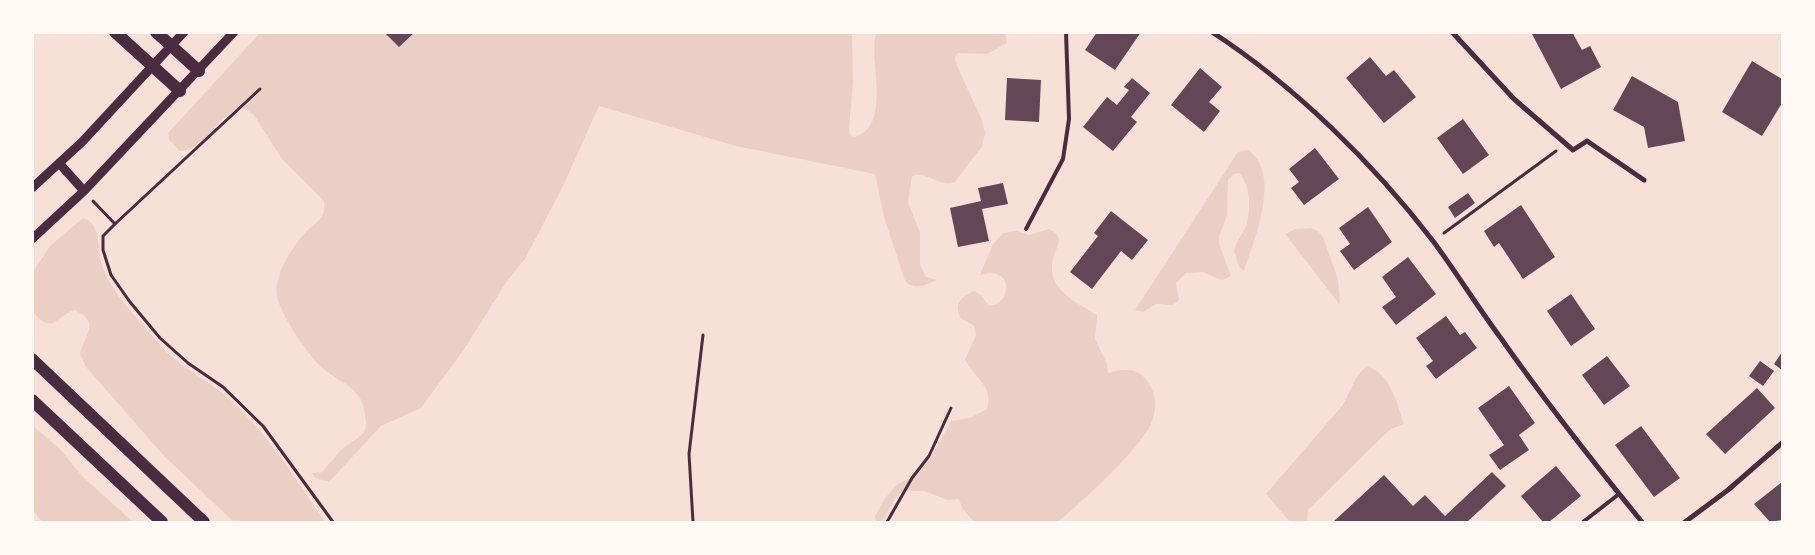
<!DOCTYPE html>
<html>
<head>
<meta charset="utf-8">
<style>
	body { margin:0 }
	#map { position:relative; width:1815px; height:555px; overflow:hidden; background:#f7e1d7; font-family:"DejaVu Sans",sans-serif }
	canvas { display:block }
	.frame { position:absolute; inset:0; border:34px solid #fffaf5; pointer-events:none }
</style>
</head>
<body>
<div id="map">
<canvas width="1815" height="555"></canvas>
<div class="frame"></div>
</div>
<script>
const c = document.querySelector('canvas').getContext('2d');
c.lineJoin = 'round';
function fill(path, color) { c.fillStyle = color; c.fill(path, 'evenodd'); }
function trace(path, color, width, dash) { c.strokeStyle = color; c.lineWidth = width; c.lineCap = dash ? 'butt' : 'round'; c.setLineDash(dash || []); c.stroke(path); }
fill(new Path2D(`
	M1005 32 1007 43 987 54 958 53 955 58 957 66 982 120 985 133 982 146 955 182C939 188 928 171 912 176L908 202 920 233V265L926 277 937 280C926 285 914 291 905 281L884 217 875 174 736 146 599 106 563 186 525 259 507 281 463 351 421 408 381 426 329 482 315 478 312 473 322 472C328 465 335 457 342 449 349 442 364 438 366 426 367 423 365 419 365 415 363 385 335 382 318 364 306 351 280 314 277 296 274 275 291 249 304 234 314 223 327 219 324 201L282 159 254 115 242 107C218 114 205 151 179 151L169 139 168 133 260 33H852L853 82 849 129 850 135 854 137C893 127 868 60 876 33Z
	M1247 150C1283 170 1254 242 1244 271L1239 267 1234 251C1236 242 1242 235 1246 226 1251 210 1251 186 1239 173L1234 174 1228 180 1227 215 1219 237V244L1231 276 1222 280 1202 272 1186 273 1176 283 1179 300C1172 309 1166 303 1156 304L1143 312 1135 310 1238 152Z
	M83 218C102 223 97 250 102 265 112 295 141 321 160 345 180 368 209 380 232 401 269 436 297 480 325 522H234L165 457 86 367 80 354C84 335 102 322 74 310 54 318 53 335 33 312V272L50 246Z
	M1311 228 1318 231 1323 237 1338 279 1340 305 1285 234 1296 229Z
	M1049 229 1056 233 1059 239C1058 248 1052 257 1052 266 1050 291 1079 304 1097 315L1095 339 1107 364 1108 373C1123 369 1138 367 1148 382 1155 392 1157 407 1153 419 1142 449 1083 500 1058 522H974L962 508 959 499 947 500 925 491H902L895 499 882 522 876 521 875 516 885 498 897 485 915 475 932 456 951 421 970 418 987 409C994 387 975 378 965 360L976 335 974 326C970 322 963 321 960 317 953 304 963 295 974 291L981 295 988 305C1009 310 1018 264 980 275L993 244 1003 233 1016 231 1029 235Z
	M1368 367C1391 374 1397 404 1404 424L1391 429 1381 438 1308 510 1307 522H1290L1266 494 1342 406C1349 396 1357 369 1368 367Z
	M33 426 60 449 83 477 133 522H42L33 510Z`), '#ebcfc5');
fill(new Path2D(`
	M384 32H415L399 47Z
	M1097 32H1141L1115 70 1085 50Z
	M1534 32H1572L1582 50 1590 46 1601 67 1561 89 1532 34Z
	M1370 57 1386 76 1394 70 1416 97 1384 123 1346 78Z
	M1752 61 1782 79V103L1762 136 1722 112Z
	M1200 68 1222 87 1209 102 1220 111 1204 132 1171 105Z
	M1632 76 1678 102 1685 141 1648 148 1644 127 1613 110Z
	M1007 78 1041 80 1039 122 1005 120Z
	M1132 78 1150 93 1131 117 1137 122 1113 151 1083 127 1107 97 1117 105 1129 90 1124 87Z
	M1463 119 1489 155 1463 174 1437 138Z
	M1315 148 1339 179 1304 205 1291 188 1299 182 1289 169Z
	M1003 183 1008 204 982 209 989 241 958 247 950 208 981 201 978 188Z
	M1468 193 1475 203 1455 218 1448 207Z
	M1521 205 1555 257 1523 279 1499 243 1494 247 1484 231Z
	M1368 207 1392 242 1354 270 1340 251 1350 244 1339 228Z
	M1111 211 1148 240 1132 260 1121 251 1092 289 1070 272 1098 236 1094 233Z
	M1408 257 1436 294 1396 325 1382 307 1396 297 1382 277Z
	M1571 294 1595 329 1571 346 1547 311Z
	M1446 316 1460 335 1465 332 1477 348 1436 379 1426 366 1433 361 1416 338Z
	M1782 352V370L1774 364Z
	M1607 356 1630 386 1604 405 1582 375Z
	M1760 361 1774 371 1763 386 1749 376Z
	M1509 386 1535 423 1519 435 1529 450 1500 470 1489 455 1504 445 1478 408Z
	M1757 388 1775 408 1725 454 1706 434Z
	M1641 426 1680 478 1654 497 1615 445Z
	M1556 466 1581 496 1549 522H1543L1521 496Z
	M1492 472 1506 486 1467 522H1333L1384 475 1413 506 1425 495 1445 516Z
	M1782 482V520L1770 522 1754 504Z`), '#644757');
trace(new Path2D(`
	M260 89 115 224 103 236V250L111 275 130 302 160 338 188 363 223 387 263 426 333 522
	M93 201 115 224
	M1444 233 1556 151
	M693 522 689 454 703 335
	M887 522 912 478 929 456 951 408`), '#4a2c40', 3);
trace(new Path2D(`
	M1026 229 1063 159 1069 119 1066 32
	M1583 522 1619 494`), '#4a2c40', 4);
trace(new Path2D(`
	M1212 32C1295 86 1373 163 1433 241 1456 272 1477 306 1500 337 1545 401 1593 462 1642 522
	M1452 32 1514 99 1573 150 1587 141 1644 180
	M1685 522 1728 490 1782 443`), '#4a2c40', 5);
trace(new Path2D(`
	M59 163 84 191
	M32 188 82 142 184 32
	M32 239 84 191 234 32`), '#4a2c40', 9);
trace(new Path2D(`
	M115 32 180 91
	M156 32 199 71
	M32 359 204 522
	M32 400 162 522`), '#4a2c40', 12);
</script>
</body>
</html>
